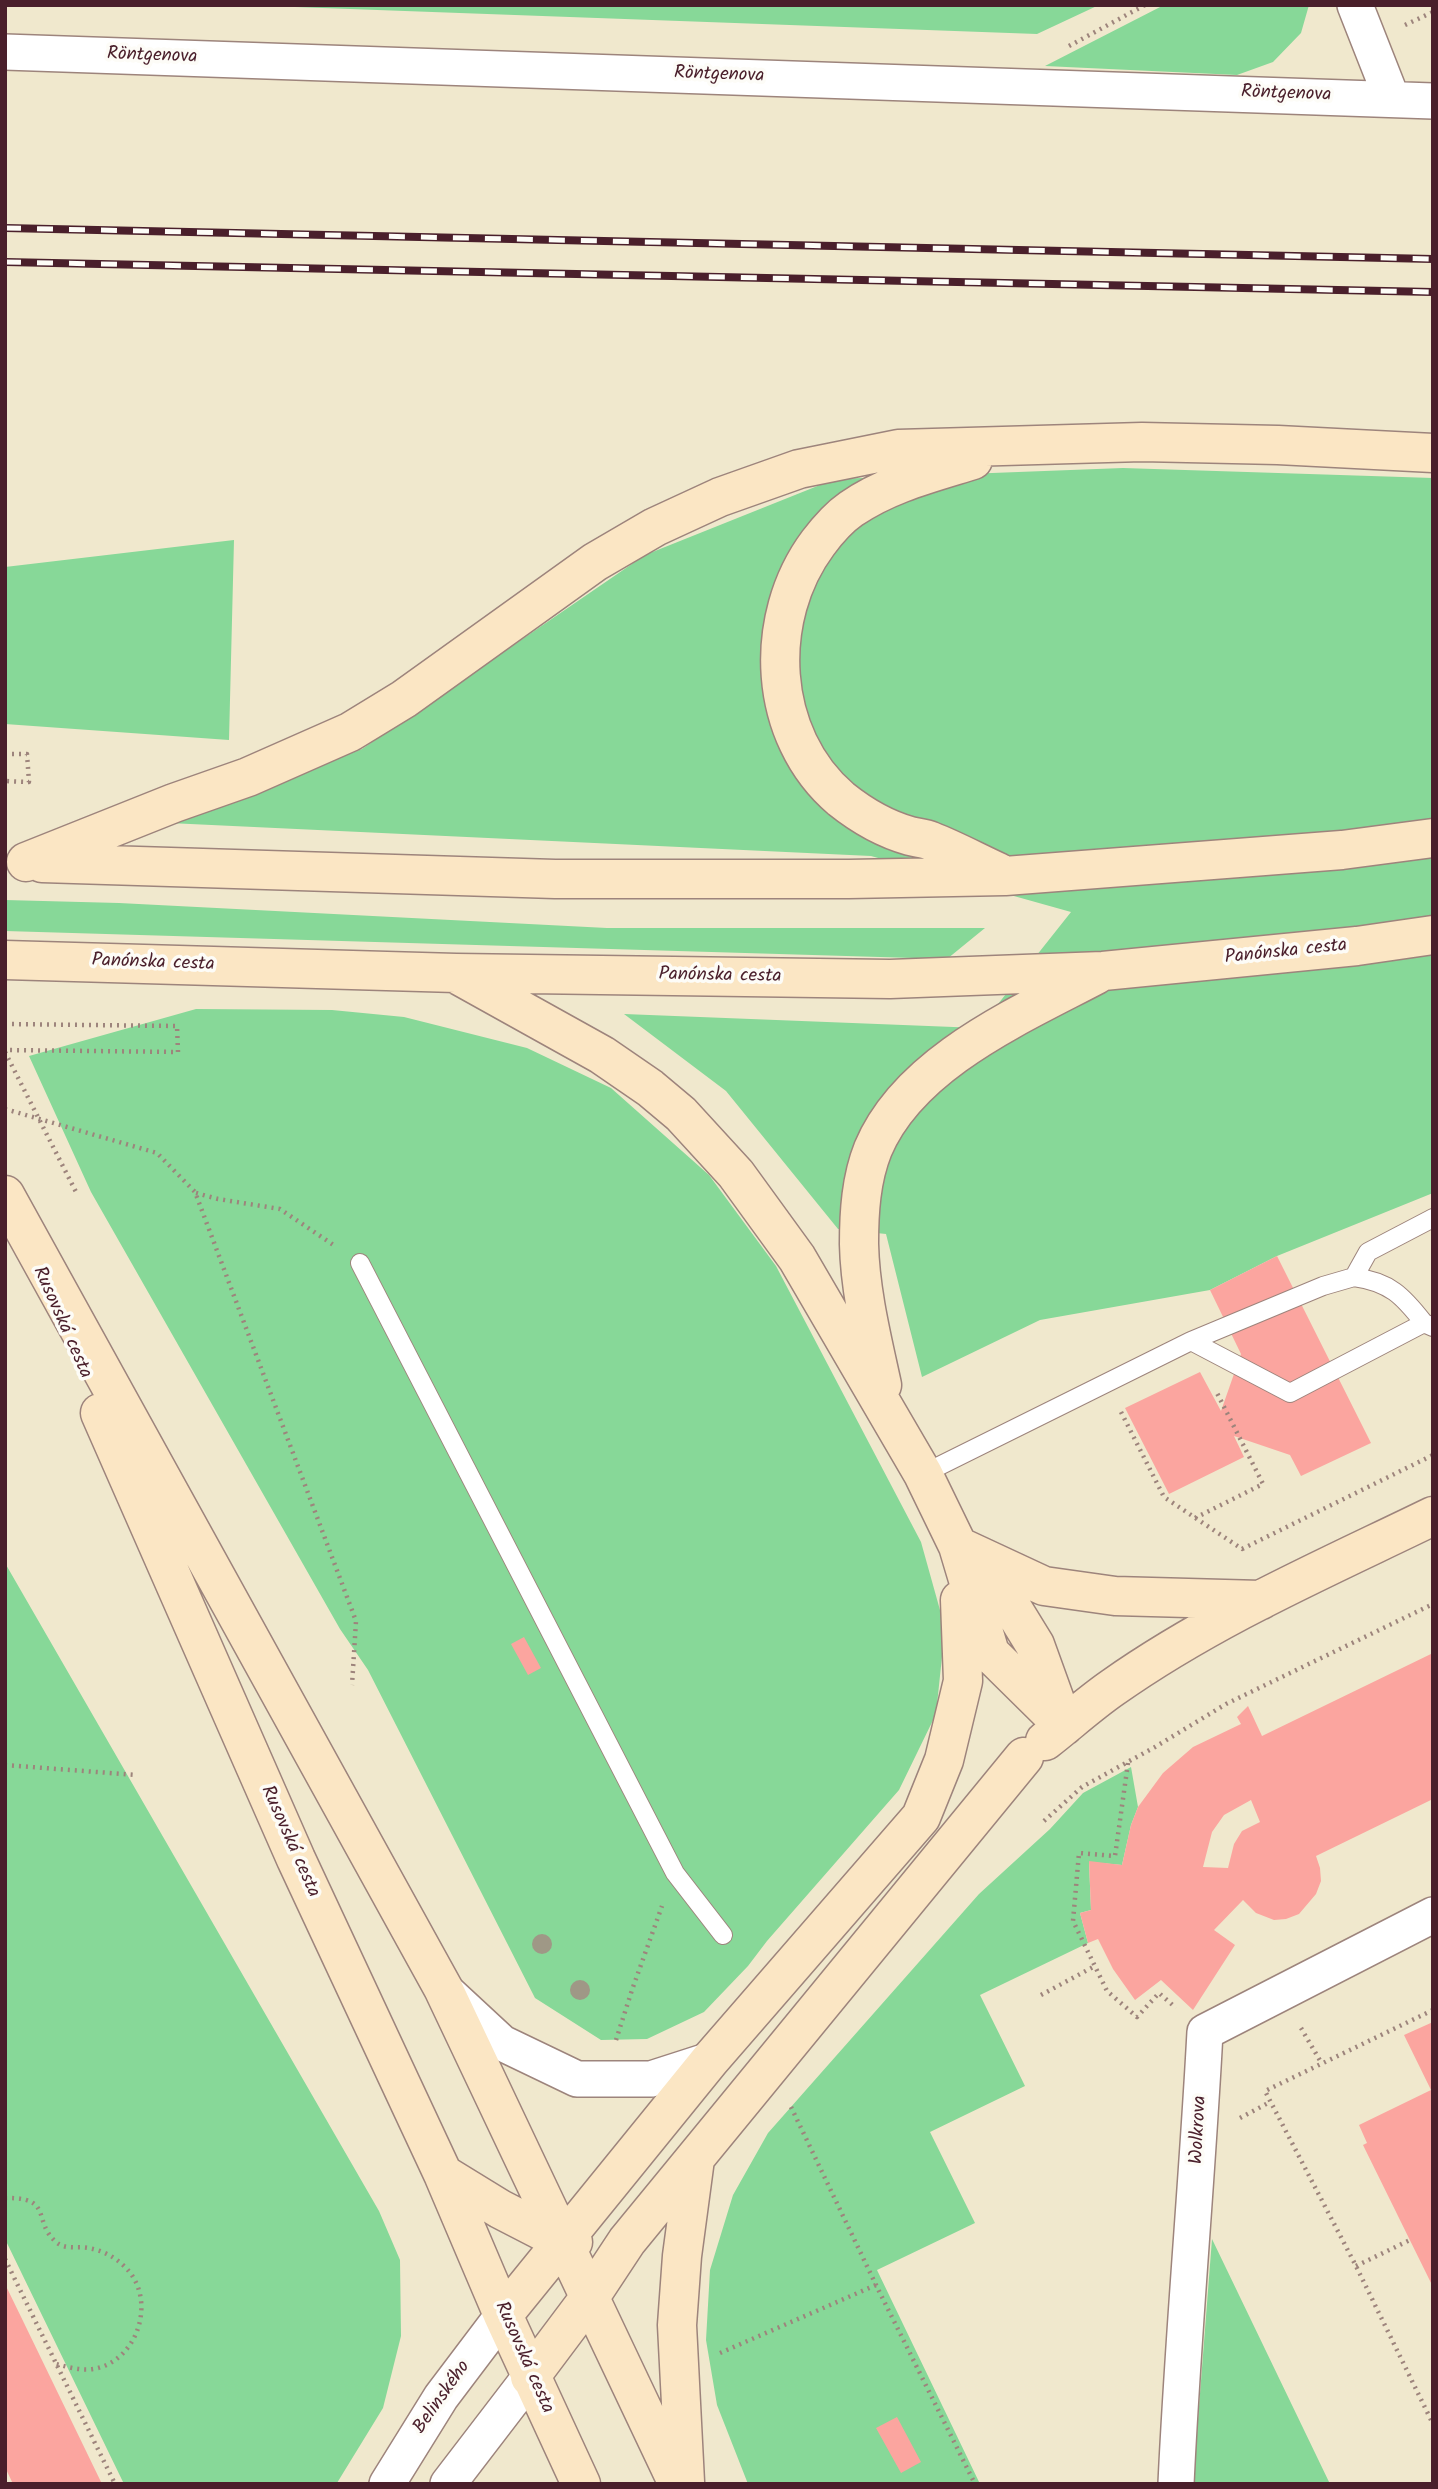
<!DOCTYPE html>
<html>
<head>
<meta charset="utf-8">
<style>
	body { margin:0 }
	#map { position:relative; width:1438px; height:2489px; overflow:hidden; background:#f0e8cd; font-family:Kalam,sans-serif }
	canvas { display:block }
	.frame { position:absolute; inset:0; border:7px solid #4a1f2b; pointer-events:none }
</style>
</head>
<body>
<div id="map">
<canvas width="1438" height="2489"></canvas>
<div class="frame"></div>
</div>
<script>
const c = document.querySelector('canvas').getContext('2d');
c.lineJoin = 'round';
function fill(path, color) { c.fillStyle = color; c.fill(path, 'evenodd'); }
function trace(path, color, width, dash) { c.strokeStyle = color; c.lineWidth = width; c.lineCap = dash ? 'butt' : 'round'; c.setLineDash(dash || []); c.stroke(path); }
function label(font, color, halo, rows, align = 'center') {
  c.font = font + ' Kalam,sans-serif'; c.lineWidth = 7; c.setLineDash([]); c.textBaseline = 'middle'; c.strokeStyle = halo; c.fillStyle = color; for (const [text, x, y, turn = 0] of rows) {
    c.save(); c.translate(x, y); c.rotate((+turn || 0) * Math.PI / 180); c.textAlign = isNaN(turn) ? turn : align; if (halo) c.strokeText(text, 0, 0); c.fillText(text, 0, 0); c.restore();
  }
}
fill(new Path2D(`
	M240 5H1099L1037 34Z
	M1164 5H1309L1301 33 1273 62 1237 75 1045 66Z
	M1123 468 1433 478V1193L1277 1256 1210 1290 1040 1320 922 1377 886 1234 838 1229 726 1091 624 1014 979 1028 1071 912 871 856 169 823 362 749 645 555 835 479Z
	M234 540 229 740 5 724V567Z
	M5 900 119 903 607 928H985L947 959 5 931Z
	M196 1009 332 1010 404 1017 527 1048 611 1088 709 1175 776 1266 921 1542 945 1628 936 1714 899 1790 767 1941 748 1966 704 2012 647 2039 601 2040 535 1998 368 1670 340 1629 91 1192 29 1056Z
	M5 1563 379 2211 400 2260 401 2336 383 2408 337 2483 124 2484 5 2239Z
	M1131 1767 1138 1807 1131 1825 1122 1865 1089 1862 1091 1910 1080 1913 1088 1943 980 1995 1025 2086 930 2132 975 2223 877 2270 980 2484H748L717 2405 706 2340 710 2270 733 2195 768 2133 979 1894 1050 1829 1083 1793Z
	M1212 2239 1330 2484H1193Z`), '#87d898');
fill(new Path2D(`
	M1277 1256 1371 1443 1301 1476 1290 1455 1234 1436 1244 1457 1169 1494 1125 1408 1200 1372 1221 1411 1241 1354 1210 1290Z
	M524 1637 541 1668 528 1675 511 1644Z
	M1433 1653V1799L1316 1856 1320 1868 1321 1881 1316 1894 1299 1914 1286 1919 1274 1920 1256 1913 1243 1900 1214 1930 1235 1945 1193 2010 1161 1980 1135 2000 1113 1969 1098 1939 1088 1943 1080 1913 1091 1910 1089 1861 1122 1865 1131 1825 1138 1807 1163 1773 1193 1747 1241 1724 1237 1717 1248 1706 1262 1736ZM1251 1800 1260 1822 1242 1831 1234 1844 1228 1868 1203 1867 1212 1832 1224 1815Z
	M1433 2022V2287L1363 2145 1367 2143 1359 2125 1431 2090 1404 2035Z
	M5 2284 24 2323 102 2484H13L5 2467Z
	M897 2417 921 2462 901 2473 876 2428Z`), '#fba59f');
const lane = new Path2D(`
	M360 1263 675 1873 723 1935
	M1424 1323C1403 1296 1390 1282 1354 1277L1368 1252 1433 1218
	M1191 1341 1323 1286 1354 1277
	M923 1474 1191 1341 1290 1393 1424 1323 1433 1327`);
const street = new Path2D(`
	M1355 5 1392 99
	M5 52 1433 101
	M447 1992 502 2043 577 2079H651L710 2060
	M387 2484 441 2397 503 2315
	M448 2484 530 2377
	M1176 2484C1183 2333 1197 2183 1205 2032L1433 1915`);
const secondary = new Path2D(`
	M973 460C931 473 887 484 851 509 838 518 827 531 818 543 762 618 767 736 841 799 861 815 885 829 910 836 917 838 924 838 931 841 954 850 976 862 998 872
	M26 862 174 803 248 777 350 732 404 699 595 562 655 527 720 497 799 469 898 449 1142 442 1278 445 1433 453
	M42 863 555 879H849L1005 876 1342 850 1433 838
	M5 960 456 973 890 979 1103 971 1357 946 1433 935
	M460 976 602 1055 650 1088 681 1114 736 1174 797 1258 923 1474 958 1546 990 1653 1064 1726
	M5 1195 443 1988 678 2484
	M882 1385C872 1339 860 1291 859 1244 859 1212 861 1179 873 1149 909 1063 1018 1016 1096 975
	M100 1413 296 1859 443 2174 503 2315 581 2484
	M958 1546 1044 1586 1115 1596 1261 1600
	M971 1559 1000 1588 1035 1645 1061 1717
	M1045 1741C1067 1724 1089 1704 1112 1688 1211 1618 1324 1569 1433 1516
	M443 2174 500 2209 564 2242H573
	M503 2315 710 2060 921 1817 944 1760 963 1681 960 1600
	M530 2377 590 2297 627 2241 1024 1757
	M685 2482 677 2325 682 2256 695 2159`);
trace(lane, '#9d847c', 20);
trace(street, '#9d847c', 38);
trace(secondary, '#9d847c', 41);
trace(new Path2D(`
	M1405 25 1433 12
	M1069 46 1145 5
	M5 754H27L29 782 5 781
	M5 1024 177 1026 178 1052 5 1050
	M5 1109 157 1153 195 1192 356 1621 352 1685
	M196 1193 218 1199 280 1209 335 1246
	M1121 1412 1164 1497 1242 1549 1433 1455
	M1195 1518 1263 1484 1216 1391
	M1128 1763 1115 1856 1079 1853 1073 1921 1107 1991 1137 2017 1159 1993 1176 2008
	M5 1765 136 1775
	M1044 1821 1082 1787 1155 1747 1226 1704 1433 1604
	M1041 1995 1095 1966
	M1433 2010 1265 2091 1356 2266 1433 2424
	M1301 2028 1322 2064
	M616 2040 632 1990 662 1906
	M791 2107 876 2285 975 2484
	M1240 2118 1270 2102
	M5 2198C54 2197 32 2221 56 2242 65 2250 77 2246 88 2248 102 2250 115 2257 125 2267 158 2299 138 2362 93 2369 81 2371 68 2367 56 2364
	M5 2259 115 2484
	M1356 2266 1410 2240
	M720 2353 876 2285`), '#9d847c', 4.5, [2, 5]);
trace(lane, '#fff', 18);
trace(street, '#fff', 35);
trace(secondary, '#fbe6c4', 38);
const rail = new Path2D(`
	M5 228 1433 259
	M5 262 1433 292`);
trace(rail, '#4a1f2b', 8);
trace(rail, '#fdfcf7', 5, [16]);
trace(new Path2D(`
	M5 1052 76 1192`), '#9d847c', 4.5, [2, 5]);
c.fillStyle = '#9f9886';
for (const [x, y] of [
	[542,1944],
	[580,1990]
]) { c.beginPath(); c.arc(x, y, 10, 0, 2 * Math.PI); c.fill(); }
label('19px', '#4a1f2b', '#fdfcf7', [
	["Röntgenova",152,57,2],
	["Röntgenova",719,76,2],
	["Röntgenova",1286,95,2],
	["Panónska cesta",1286,953,-6],
	["Panónska cesta",153,964,2],
	["Panónska cesta",720,977,1],
	["Rusovská cesta",61,1323,66],
	["Rusovská cesta",289,1842,66],
	["Wolkrova",1200,2130,-87],
	["Rusovská cesta",523,2358,66],
	["Belinského",443,2398,-55]
]);
</script>
</body>
</html>
